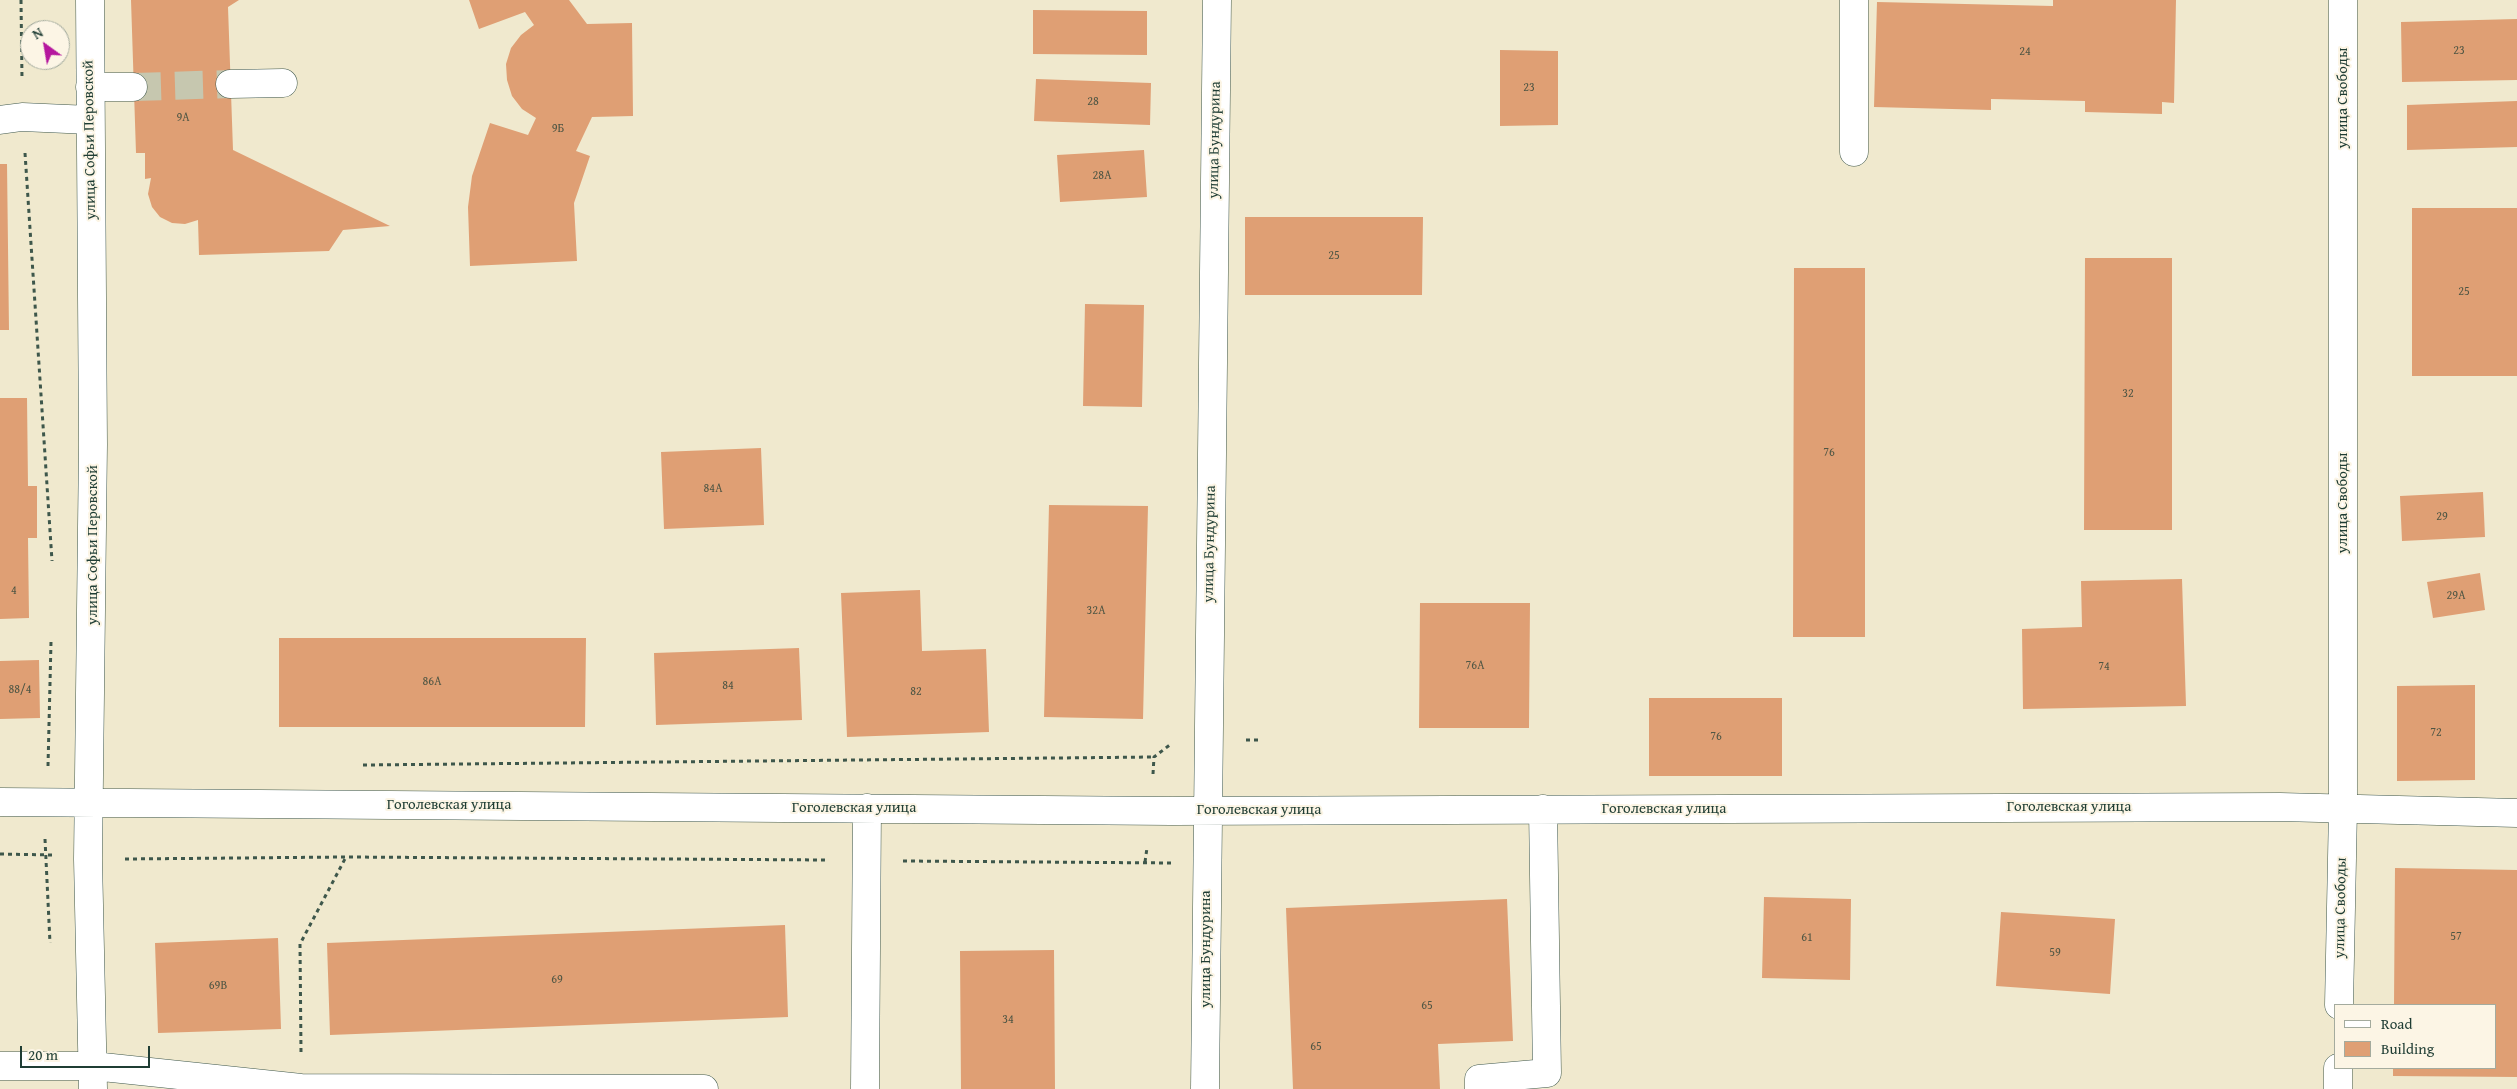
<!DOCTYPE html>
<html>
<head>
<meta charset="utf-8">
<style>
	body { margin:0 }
	#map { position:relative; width:2517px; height:1089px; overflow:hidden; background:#f0e9ce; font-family:"Gentium Book Plus",serif }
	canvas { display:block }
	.legend { position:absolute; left:2334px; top:1004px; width:162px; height:65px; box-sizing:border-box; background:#fcf5e5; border:1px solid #a4ab9e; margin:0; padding:6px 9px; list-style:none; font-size:15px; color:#1f3d34 }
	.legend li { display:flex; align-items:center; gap:10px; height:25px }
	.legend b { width:25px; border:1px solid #a4ab9e }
	.north { position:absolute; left:20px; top:20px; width:50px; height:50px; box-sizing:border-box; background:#fcf5e5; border:1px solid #a4ab9e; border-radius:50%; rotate:328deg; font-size:14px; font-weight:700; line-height:20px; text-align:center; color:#1f3d34 }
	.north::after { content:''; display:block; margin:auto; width:18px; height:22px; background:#b5179e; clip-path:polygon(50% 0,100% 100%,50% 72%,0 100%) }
	.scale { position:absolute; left:20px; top:1046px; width:130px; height:22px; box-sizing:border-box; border:2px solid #1f3d34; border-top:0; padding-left:6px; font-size:15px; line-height:18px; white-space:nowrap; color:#1f3d34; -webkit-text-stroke:4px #fcf5e5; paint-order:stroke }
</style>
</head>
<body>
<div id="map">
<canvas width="2517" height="1089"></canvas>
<ul class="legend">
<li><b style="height:6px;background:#fff"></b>Road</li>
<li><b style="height:14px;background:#df9f74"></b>Building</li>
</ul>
<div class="north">N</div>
<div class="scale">20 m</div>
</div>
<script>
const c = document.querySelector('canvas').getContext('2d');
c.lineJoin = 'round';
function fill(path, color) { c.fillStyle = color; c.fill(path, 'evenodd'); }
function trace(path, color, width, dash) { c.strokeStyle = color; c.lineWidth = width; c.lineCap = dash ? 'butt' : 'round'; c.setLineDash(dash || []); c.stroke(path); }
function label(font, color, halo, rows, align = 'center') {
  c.font = font + ' "Gentium Book Plus",serif'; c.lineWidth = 4; c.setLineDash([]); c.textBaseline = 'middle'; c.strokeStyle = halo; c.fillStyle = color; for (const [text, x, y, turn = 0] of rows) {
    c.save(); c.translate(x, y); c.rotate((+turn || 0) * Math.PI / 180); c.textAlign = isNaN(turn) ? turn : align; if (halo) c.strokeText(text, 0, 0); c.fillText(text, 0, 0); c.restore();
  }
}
fill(new Path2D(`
	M131 0H239L228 7 233 150 390 226 343 230 329 251 199 255 198 220 185 224 172 223 160 217 152 207 148 194 151 178 145 179V153H136Z
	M469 0H569L587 24 632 23 633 116 592 117 576 151 590 156 574 203 577 261 470 266 468 207 472 176 490 123 528 135 536 118 522 109 512 96 507 80 506 64 511 48 521 35 534 25 525 12 479 29Z
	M2053 0H2176L2174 103 2162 102V114L2085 112V101L1991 99V110L1874 107 1877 2 2053 6Z
	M1033 10 1147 11V55L1033 54Z
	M2517 19V80L2402 82 2401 22Z
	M1500 50 1558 51V125L1500 126Z
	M1036 79 1151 83 1150 125 1034 121Z
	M2517 101V147L2407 150V105Z
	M1144 150 1147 197 1060 202 1057 155Z
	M0 164H7L9 330H0Z
	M2412 208H2517V376H2412Z
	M1245 217H1423L1422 295H1245Z
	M2085 258H2172V530H2084Z
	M1794 268H1865V637H1793Z
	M1085 304 1144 305 1142 407 1083 406Z
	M0 398H27L28 486H37V538H28L29 618 0 619Z
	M761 448 764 525 664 529 661 452Z
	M2483 492 2485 537 2402 541 2400 496Z
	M1049 505 1148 506 1143 719 1044 717Z
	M2480 573 2485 610 2433 618 2427 582Z
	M2182 579 2186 706 2023 709 2022 629 2082 627 2081 581Z
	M920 590 922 651 986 649 989 732 847 737 841 593Z
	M1420 603H1530L1529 728H1419Z
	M279 638H586L585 727H279Z
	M799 648 802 720 656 725 654 653Z
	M39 660 40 718 0 719V661Z
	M2475 685V780L2397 781V686Z
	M1649 698H1782V776H1649Z
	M2395 868 2517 870V1077L2393 1076V1068H2496V1005H2394Z
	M1764 897 1851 899 1850 980 1762 978Z
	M1507 899 1513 1041 1438 1044 1440 1089H1293L1286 908Z
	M2001 912 2115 919 2110 994 1996 986Z
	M785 925 788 1017 330 1035 327 943Z
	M278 938 281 1029 158 1033 155 943Z
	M1054 950 1055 1089H961L960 951Z`), '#df9f74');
trace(new Path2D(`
	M133 87 230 84`), '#c6c7af', 28, [28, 14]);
const minor = new Path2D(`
	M90 0 93 444 88 859 93 1089
	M230 84 283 83
	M90 87H133
	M0 120 22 117 90 120
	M1854 152V0
	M0 802 1172 811 2280 807 2517 813
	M2339 1005 2343 809V0
	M0 1066H93L301 1088 704 1089
	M865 1089 867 808
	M1205 1089 1217 0
	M1479 1089V1079L1547 1073 1543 809
	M2338 1089V1068`);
trace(minor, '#3e574b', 29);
trace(new Path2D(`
	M21 0 22 79
	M25 153 52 561
	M1246 740H1258
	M363 765 1154 757
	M48 766 51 642
	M1153 774 1154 757 1171 744
	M45 839 50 943
	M0 854 52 855
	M125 859 346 857 829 860
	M903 861 1172 863
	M1145 862 1147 848
	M301 1052 300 944 346 857`), '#3e574b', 3, [4, 4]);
trace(minor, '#fff', 28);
label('12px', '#4f5644', null, [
	["23",2459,51],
	["24",2025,52],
	["23",1529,88],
	["28",1093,102],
	["9А",183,118],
	["9Б",558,129],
	["28А",1102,176],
	["25",1334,256],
	["25",2464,292],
	["32",2128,394],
	["76",1829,453],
	["84А",713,489],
	["29",2442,517],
	["4",14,591],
	["29А",2456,596],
	["32А",1096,611],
	["76А",1475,666],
	["74",2104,667],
	["86А",432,682],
	["84",728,686],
	["88/4",20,690],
	["82",916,692],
	["72",2436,733],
	["76",1716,737],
	["57",2456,937],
	["61",1807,938],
	["59",2055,953],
	["69",557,980],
	["69В",218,986],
	["65",1427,1006],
	["34",1008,1020],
	["65",1316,1047]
]);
label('15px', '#1f3d34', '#fcf5e5', [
	["улица Свободы",2343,98,-90],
	["улица Софьи Перовской",90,140,-91],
	["улица Бундурина",1215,140,-89],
	["улица Свободы",2343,503,-90],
	["улица Бундурина",1210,544,-89],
	["улица Софьи Перовской",93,545,-90],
	["Гоголевская улица",449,805],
	["Гоголевская улица",2069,807],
	["Гоголевская улица",854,808],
	["Гоголевская улица",1664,809],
	["Гоголевская улица",1259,810],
	["улица Свободы",2341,908,-89],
	["улица Бундурина",1206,949,-90]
]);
</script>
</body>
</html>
